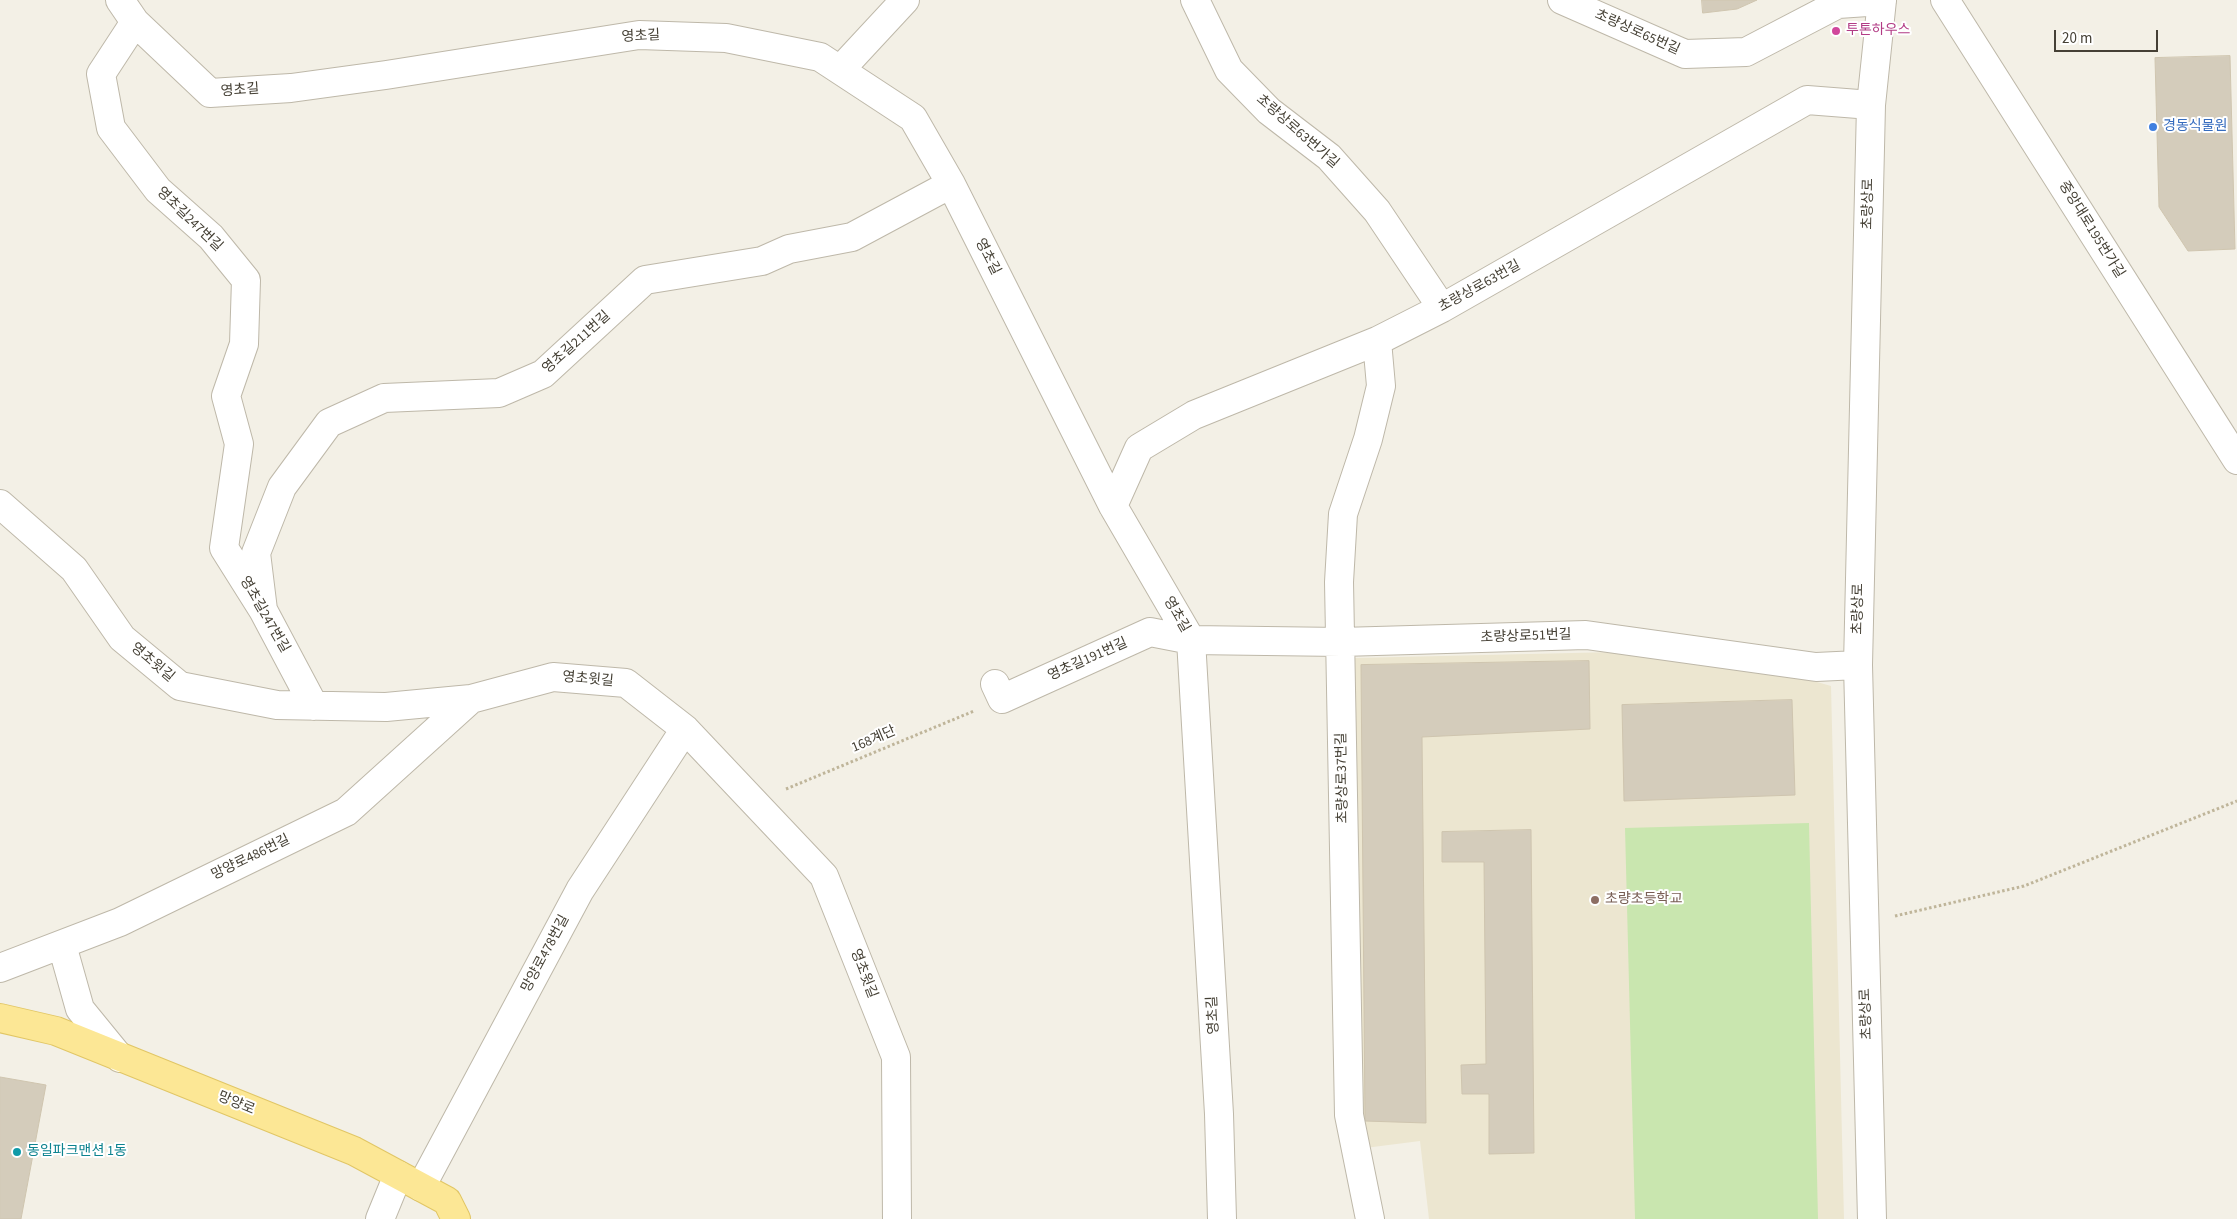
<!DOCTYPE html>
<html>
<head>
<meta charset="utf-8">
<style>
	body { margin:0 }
	#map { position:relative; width:2237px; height:1219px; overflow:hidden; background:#f3f0e6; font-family:"Source Sans 3",sans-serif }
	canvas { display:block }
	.scale { position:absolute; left:2054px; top:30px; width:104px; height:22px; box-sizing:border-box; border:2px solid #454035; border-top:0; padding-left:6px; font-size:15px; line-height:18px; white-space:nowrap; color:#454035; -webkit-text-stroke:4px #fff; paint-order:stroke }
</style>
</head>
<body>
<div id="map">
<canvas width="2237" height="1219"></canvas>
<div class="scale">20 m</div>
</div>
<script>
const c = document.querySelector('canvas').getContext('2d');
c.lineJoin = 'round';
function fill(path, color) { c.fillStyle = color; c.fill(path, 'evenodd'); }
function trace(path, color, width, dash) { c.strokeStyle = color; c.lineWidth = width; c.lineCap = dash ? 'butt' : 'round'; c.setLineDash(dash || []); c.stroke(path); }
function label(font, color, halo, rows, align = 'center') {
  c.font = font + ' "Source Sans 3","Noto Sans KR",sans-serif'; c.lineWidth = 4; c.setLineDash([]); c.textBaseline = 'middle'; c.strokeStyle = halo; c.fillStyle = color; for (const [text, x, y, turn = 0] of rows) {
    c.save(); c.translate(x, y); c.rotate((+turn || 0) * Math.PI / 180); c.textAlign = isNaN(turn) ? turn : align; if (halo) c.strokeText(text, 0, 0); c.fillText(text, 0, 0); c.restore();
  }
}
fill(new Path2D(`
	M1615 652 1810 680 1831 686 1844 1219H1429L1420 1141 1365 1148 1354 1113 1355 658Z`), '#ece6d0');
fill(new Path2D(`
	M1809 823 1818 1219H1635L1625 828Z`), '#c9e6af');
const building = new Path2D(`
	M1702 0H1757L1737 9 1703 13Z
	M2230 56 2235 249 2188 251 2159 207 2155 58Z
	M1589 661 1590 729 1422 737 1426 1123 1365 1121 1361 665Z
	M1792 700 1795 795 1624 801 1622 705Z
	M1531 830 1534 1153 1489 1154V1094H1462L1461 1065 1486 1064 1484 862H1442V832Z
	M0 1077 46 1085 21 1219H0Z`);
fill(building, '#d4ccbb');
trace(building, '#cfc5af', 1);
const minor = new Path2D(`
	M120 0 135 22 210 93 291 88 386 75 639 35 726 38 820 57 913 118 951 184 1113 506 1191 640 1219 1114 1222 1219
	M1195 0 1229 70 1269 111 1329 157 1377 211 1442 308
	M1562 0 1685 54 1746 52 1838 4 1882 1
	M1945 0 2237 460
	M135 22 101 74 111 128 158 190 211 237 246 280 244 344 226 396 239 444 224 548 263 610 314 706
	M840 70 905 0
	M0 504 74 569 122 638 180 686 277 705 386 707 471 699 553 677 626 683 685 729 824 876 896 1057 897 1219
	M1113 506 1139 448 1194 415 1377 341 1442 308 1807 100 1871 105
	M263 610 256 553 282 487 329 423 384 398 499 393 543 374 645 280 762 261 789 249 852 237 951 184
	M995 684 1002 699 1150 632 1191 640 1341 642 1586 635 1816 667 1858 665
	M62 945 80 1009 120 1058
	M0 968 120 922 346 812 471 699
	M421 1187 580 890 685 729
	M380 1219 398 1175
	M1370 1219 1349 1115 1339 582 1343 514 1368 439 1381 386 1377 341
	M1872 1219 1858 665 1871 105 1882 0`);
const major = new Path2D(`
	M0 1018 56 1031 354 1151 447 1201 456 1219`);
trace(minor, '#beb8a9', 30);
trace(major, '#e1c665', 30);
trace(new Path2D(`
	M786 789 974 711
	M1895 916 2024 886 2237 801`), '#bfb59a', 3, [2.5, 2.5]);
trace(minor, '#fff', 28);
trace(major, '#fce795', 28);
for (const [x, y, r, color] of [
	[1836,31,5,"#d1479c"],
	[2153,127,5,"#3f7fe0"],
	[1595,900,5,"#8d6e63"],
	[17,1152,5,"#0f9aa8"]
]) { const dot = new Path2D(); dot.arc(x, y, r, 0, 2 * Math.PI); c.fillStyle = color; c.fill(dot); trace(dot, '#fff', 2); }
label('14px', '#b23c85', '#fff', [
	["투톤하우스",1846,31]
], 'left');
label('14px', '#454035', '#fff', [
	["초량상로65번길",1637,33,24],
	["영초길",641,37,-3],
	["영초길",240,91,-4],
	["초량상로63번가길",1297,132,41],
	["초량상로",1869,204,-89],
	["영초길247번길",189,220,44],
	["중앙대로195번가길",2091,230,58],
	["영초길",987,257,63],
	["초량상로63번길",1480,287,-29],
	["영초길211번길",577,343,-42],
	["초량상로",1859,609,-89],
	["영초길247번길",264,615,60],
	["영초길",1176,615,60],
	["초량상로51번길",1526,637,-2],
	["영초길191번길",1088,660,-24],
	["영초윗길",152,663,40],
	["영초윗길",588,680,5],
	["168계단",874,740,-23],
	["초량상로37번길",1343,778,-91],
	["망양로486번길",251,858,-26],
	["망양로478번길",546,954,-62],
	["영초윗길",863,974,69],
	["초량상로",1867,1014,-92],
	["영초길",1214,1015,-93],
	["망양로",236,1104,22]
]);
label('14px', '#366cbe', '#fff', [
	["경동식물원",2163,127]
], 'left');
label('14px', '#785e54', '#fff', [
	["초량초등학교",1605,900]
], 'left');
label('14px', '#0d838f', '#fff', [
	["동일파크맨션 1동",27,1152]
], 'left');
</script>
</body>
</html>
